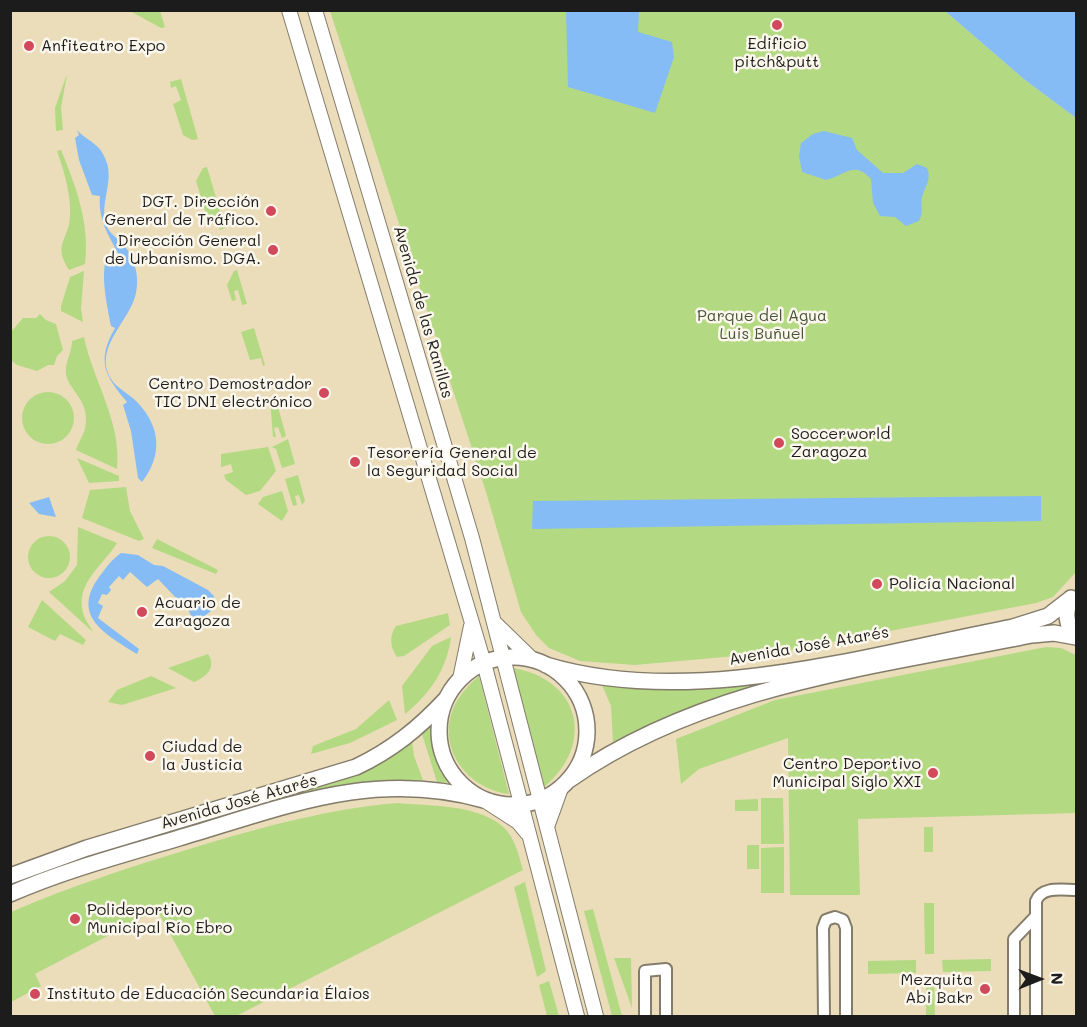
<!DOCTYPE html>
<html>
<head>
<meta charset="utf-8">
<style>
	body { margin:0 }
	#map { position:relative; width:1087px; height:1027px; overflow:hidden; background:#ebddba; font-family:Mali,sans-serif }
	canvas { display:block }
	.frame { position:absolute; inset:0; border:12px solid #1c1c1c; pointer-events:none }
	.north { position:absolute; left:1009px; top:949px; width:60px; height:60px; -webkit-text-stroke:4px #fbf7ec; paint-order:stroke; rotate:89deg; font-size:16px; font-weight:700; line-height:24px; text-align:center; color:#1c1c1c }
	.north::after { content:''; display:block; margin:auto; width:21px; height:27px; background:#1c1c1c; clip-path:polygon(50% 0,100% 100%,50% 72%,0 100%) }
</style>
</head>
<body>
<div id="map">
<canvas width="1087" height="1027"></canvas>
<div class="frame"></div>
<div class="north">N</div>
</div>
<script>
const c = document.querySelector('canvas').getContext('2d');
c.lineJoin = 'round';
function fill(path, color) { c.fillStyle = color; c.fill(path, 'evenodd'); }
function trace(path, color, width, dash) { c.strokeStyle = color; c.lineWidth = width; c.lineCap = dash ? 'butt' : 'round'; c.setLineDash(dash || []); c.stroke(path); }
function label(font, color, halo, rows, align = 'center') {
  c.font = font + ' Mali,sans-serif'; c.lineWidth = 5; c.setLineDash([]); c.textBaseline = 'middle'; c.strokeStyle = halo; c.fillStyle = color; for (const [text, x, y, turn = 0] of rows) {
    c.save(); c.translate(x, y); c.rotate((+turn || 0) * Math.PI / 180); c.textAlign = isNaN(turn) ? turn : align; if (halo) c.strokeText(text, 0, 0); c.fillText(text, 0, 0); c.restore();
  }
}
fill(new Path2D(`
	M130 11H160L165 27 161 28Z
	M330 11H945L1025 80 1076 118V572L1053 597 1036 603 780 652 635 665 580 661 549 648 536 635 521 612 486 492Z
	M67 74 61 108 63 130 56 131 55 108Z
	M181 79 198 139 192 140 183 135 173 104 181 100 176 86 171 88 170 82Z
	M61 150C76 186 90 224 85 264L69 270C52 243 69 241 70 216 71 194 64 171 57 151Z
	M207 167 225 228 220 230 217 221 208 220 196 181 203 168Z
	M237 270 247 304 242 305 238 290 234 291 236 300 232 301 227 285 234 271Z
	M84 271 81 308 83 322 61 311V306L70 277Z
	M40 314 46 320 56 324 63 350 57 356 54 365H48L37 371 17 365 11 360V332L23 318H36Z
	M254 328 265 365 263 366 261 358 250 360 241 332Z
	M84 337C93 381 122 422 117 469L76 450C78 443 83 436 85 429 92 397 63 389 66 368 67 359 72 350 72 341Z
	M22 418a26 26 0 1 1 52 0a26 26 0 1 1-52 0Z
	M275 396 286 436 282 438 278 427 274 428 276 437H273L270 398Z
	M288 439 295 464 282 468 276 449 272 447Z
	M268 447 276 471 260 491 246 495 226 480 224 475 233 472 231 464 221 467V454Z
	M77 458 119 476V481L89 483Z
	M298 475 305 501 302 505 299 495 295 496 297 505 293 506 285 479Z
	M126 487 130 511 144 539 139 541 82 518 90 490Z
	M282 491 288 511 282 521 258 504 263 497Z
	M78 527 117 543C103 566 73 584 84 616 86 622 91 627 93 632L49 592 65 581 77 565Z
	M28 557a21 21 0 1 1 42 0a21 21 0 1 1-42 0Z
	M157 539 218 570 216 574 152 548Z
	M42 600 86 640 83 645 60 634 55 641 28 627Z
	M448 613 450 625 404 656 397 657C390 647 389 636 396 626Z
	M451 637C447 669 430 694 405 714L402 686 432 646Z
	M1046 647 1061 648 1076 655V813L858 819 860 895H790L788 738 699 769 681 784 676 739 775 700Z
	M208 654C217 668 206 677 194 682L168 668Z
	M513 668C580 679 596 744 544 787Z
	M151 676 176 688 122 705 108 702 117 690Z
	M479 676 509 794C465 789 433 743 457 701 462 692 471 683 479 676Z
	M759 684 680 711 613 742 611 706 602 685 679 689Z
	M389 700 397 720 350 743 311 754 313 746 356 729Z
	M431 726 435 757 450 783 437 782 422 734Z
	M412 741 414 756 423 780 347 785 292 799 291 793Z
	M761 798H783L784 844H761Z
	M758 799V811H735V800Z
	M397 803C428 806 475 804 501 825 514 835 519 855 523 870L236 1016H215L157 910 35 974 41 986 11 1002V912C71 886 133 866 196 847 262 827 328 809 397 803Z
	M924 827H933V852H924Z
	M747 845H759V869H747Z
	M784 847V893H761V848Z
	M525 882 546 971 537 977 514 887Z
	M924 903H934V954H925Z
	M593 909 622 1016H612L584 911Z
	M614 958H631L632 1008Z
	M991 959V971L943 972 942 960Z
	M916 960V973L868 974V961Z
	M549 981 559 1016H547L539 985Z
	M926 981H934L935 1016H926Z`), '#b3d983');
fill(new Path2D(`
	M566 11H639L638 32 672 42 674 57 655 113 568 87Z
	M945 11H1076V118L1025 80Z
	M77 130C87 141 99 143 105 158 115 179 101 199 105 221 107 231 114 236 121 242 134 255 140 275 136 293 131 319 97 344 108 373 113 387 126 391 136 401 161 426 163 455 142 482L138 478 131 431 123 405 127 402C105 376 96 361 115 328L111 326C108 310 98 267 109 256L119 255C108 234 98 220 100 196L92 195 79 160 75 138 79 135Z
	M824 131 852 138 857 150 883 173H903L917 164 927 168C932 179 925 186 922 197 920 206 924 212 919 221L906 226 895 217 880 216 873 203 871 179C854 160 845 175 826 180L802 172 799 156 801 143 813 134Z
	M1041 496V521L532 529 533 501Z
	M49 497 56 517 39 514 29 503Z
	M121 553 138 555 154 565 163 566 208 590 214 596 211 611 194 624 184 598 179 601 158 579 147 587 130 572 123 580 119 576 109 587 111 590 107 595 102 594 98 603 103 606 98 618 139 649 137 654C107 635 70 617 99 577 106 568 111 560 121 553Z`), '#85bcf5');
const street = new Path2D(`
	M645 1016V971L666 969V1016
	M824 1016 823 928 826 920 835 917 843 920 846 928V1016
	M1014 1016V939L1035 917
	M1036 1016V901C1042 886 1062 890 1076 890`);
const secondary = new Path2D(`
	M289 10 484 663 577 1016
	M315 10 472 538 596 1016
	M496 624 533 660
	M460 679 471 626
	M484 800 518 822 527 833
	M547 827 561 788`);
const primary = new Path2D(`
	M1071 598C1064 613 1066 625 1076 637
	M439 731a74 74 0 1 1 148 0a74 74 0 1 1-148 0Z
	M546 665C693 709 867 655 1013 627L1048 616 1070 599
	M569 780C704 685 874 667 1032 635L1054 633 1076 637
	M10 876 87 848 356 767C392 750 419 728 446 699
	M10 894C65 870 122 855 179 838 285 807 372 769 484 800`);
trace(street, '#847c6b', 14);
trace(secondary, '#847c6b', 16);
trace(primary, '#847c6b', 18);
trace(street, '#fff', 10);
trace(secondary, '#fff', 14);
trace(primary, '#fff', 15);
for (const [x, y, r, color] of [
	[777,25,6,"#d1495b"],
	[29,46,6,"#d1495b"],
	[271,211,6,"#d1495b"],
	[273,250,6,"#d1495b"],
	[324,393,6,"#d1495b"],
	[779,443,6,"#d1495b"],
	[355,462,6,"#d1495b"],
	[877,584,6,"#d1495b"],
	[142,612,6,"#d1495b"],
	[150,756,6,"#d1495b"],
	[933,773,6,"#d1495b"],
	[75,919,6,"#d1495b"],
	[985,989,6,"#d1495b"],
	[35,994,6,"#d1495b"]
]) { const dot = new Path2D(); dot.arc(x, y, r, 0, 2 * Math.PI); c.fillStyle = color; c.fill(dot); trace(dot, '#fbf7ec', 2); }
label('16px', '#1c1c1c', '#fbf7ec', [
	["Edificio",777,44,"center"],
	["pitch&putt",777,62,"center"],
	["Anfiteatro Expo",41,46],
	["DGT. Dirección",259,202,"right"],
	["General de Tráfico.",259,220,"right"],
	["Dirección General",261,241,"right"],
	["de Urbanismo. DGA.",261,259,"right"],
	["Centro Demostrador",312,384,"right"],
	["TIC DNI electrónico",312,402,"right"],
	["Soccerworld",791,434],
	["Zaragoza",791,452],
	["Tesorería General de",367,453],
	["la Seguridad Social",367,471],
	["Policía Nacional",889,584],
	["Acuario de",154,603],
	["Zaragoza",154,621],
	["Ciudad de",162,747],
	["la Justicia",162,765],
	["Centro Deportivo",921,764,"right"],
	["Municipal Siglo XXI",921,782,"right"],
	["Polideportivo",87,910],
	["Municipal Río Ebro",87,928],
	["Mezquita",973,980,"right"],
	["Abi Bakr",973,998,"right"],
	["Instituto de Educación Secundaria Élaios",47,994]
], 'left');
label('16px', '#1c1c1c', '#fbf7ec', [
	["Avenida de las Ranillas",423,312,74],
	["Avenida José Atarés",809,646,-10],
	["Avenida José Atarés",239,802,-16]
]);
label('16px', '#49553b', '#fbf7ec', [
	["Parque del Agua",762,316],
	["Luis Buñuel",762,334]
]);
</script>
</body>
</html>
